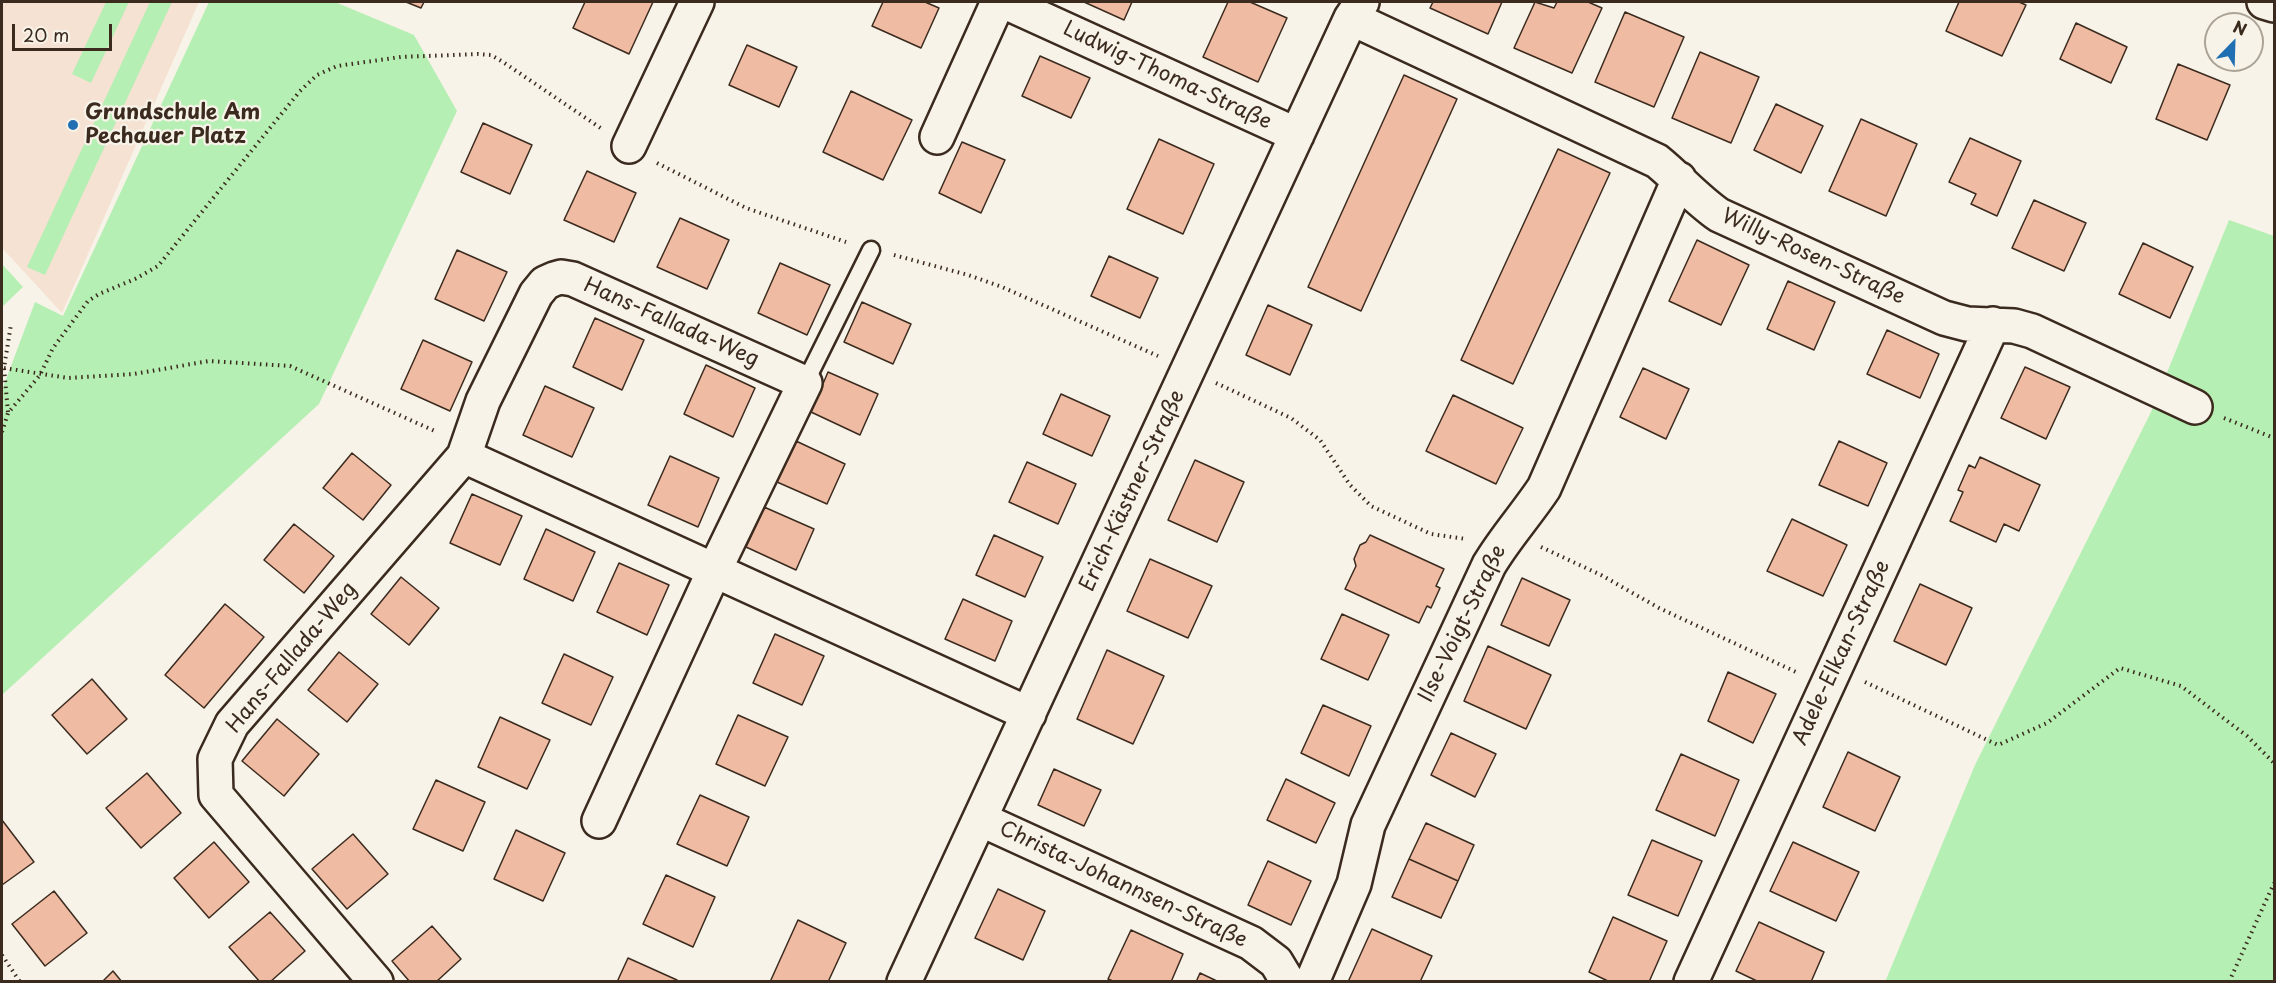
<!DOCTYPE html>
<html>
<head>
<meta charset="utf-8">
<style>
	body { margin:0 }
	#map { position:relative; width:2276px; height:983px; overflow:hidden; background:#f7f3e8; font-family:"Playpen Sans",sans-serif }
	canvas { display:block }
	.frame { position:absolute; inset:0; border:3px solid #3b2a1e; pointer-events:none }
	.north { position:absolute; left:2204px; top:12px; width:60px; height:60px; box-sizing:border-box; background:#f7f3e8; border:2px solid #aca397; border-radius:50%; rotate:23deg; font-size:16px; font-weight:700; line-height:24px; text-align:center; color:#3b2a1e }
	.north::after { content:''; display:block; margin:auto; width:21px; height:27px; background:#1f6fb2; clip-path:polygon(50% 0,100% 100%,50% 72%,0 100%) }
	.scale { position:absolute; left:12px; top:24px; width:100px; height:27px; box-sizing:border-box; border:3px solid #3b2a1e; border-top:0; padding-left:8px; font-size:18px; line-height:21px; white-space:nowrap; color:#3b2a1e; -webkit-text-stroke:4px #f7f3e8; paint-order:stroke }
</style>
</head>
<body>
<div id="map">
<canvas width="2276" height="983"></canvas>
<div class="frame"></div>
<div class="north">N</div>
<div class="scale">20 m</div>
</div>
<script>
const c = document.querySelector('canvas').getContext('2d');
c.lineJoin = 'round';
function fill(path, color) { c.fillStyle = color; c.fill(path, 'evenodd'); }
function trace(path, color, width, dash) { c.strokeStyle = color; c.lineWidth = width; c.lineCap = dash ? 'butt' : 'round'; c.setLineDash(dash || []); c.stroke(path); }
function label(font, color, halo, rows, align = 'center') {
  c.font = font + ' "Playpen Sans",sans-serif'; c.lineWidth = 4.5; c.setLineDash([]); c.textBaseline = 'middle'; c.strokeStyle = halo; c.fillStyle = color; for (const [text, x, y, turn = 0] of rows) {
    c.save(); c.translate(x, y); c.rotate((+turn || 0) * Math.PI / 180); c.textAlign = isNaN(turn) ? turn : align; if (halo) c.strokeText(text, 0, 0); c.fillText(text, 0, 0); c.restore();
  }
}
fill(new Path2D(`
	M2 2H199L62 313 2 248Z`), '#f5e2d3');
fill(new Path2D(`
	M106 2H129L91 83 72 74Z
	M150 2H172L45 275 27 267Z
	M209 2H335L414 35 457 111 319 404 2 695V390L35 302 63 316Z
	M2229 220 2274 236V981L1885 982 1975 765 2151 412Z
	M2 264 23 287 2 307Z`), '#b6efb3');
const building = new Path2D(`
	M406 2H424L421 8Z
	M585 2H653L629 54 573 28Z
	M883 2H925L939 8 921 48 872 26Z
	M1084 2H1132L1124 20Z
	M1228 2H1250L1287 18 1258 82 1203 57Z
	M1433 2H1502L1488 34 1430 8Z
	M1535 2 1554 8 1557 2H1588L1602 8 1572 73 1514 48Z
	M1959 2H2019L2026 5 2002 56 1946 31Z
	M1625 12 1684 37 1654 107 1595 82Z
	M2076 23 2127 47 2111 83 2060 59Z
	M747 45 797 67 779 107 729 85Z
	M1700 52 1759 77 1731 143 1672 118Z
	M1040 56 1090 78 1071 118 1022 96Z
	M2178 64 2230 85 2207 140 2156 119Z
	M1404 75 1457 99 1361 311 1308 287Z
	M851 91 912 120 883 180 823 152Z
	M1776 104 1823 126 1801 173 1754 150Z
	M1861 119 1917 144 1886 216 1829 191Z
	M483 123 532 145 510 194 461 172Z
	M1970 138 2021 161 1997 216 1971 204 1976 194 1949 182Z
	M1159 139 1214 164 1183 234 1127 209Z
	M962 142 1005 160 981 213 939 193Z
	M1558 149 1610 173 1513 384 1461 360Z
	M587 171 636 193 614 242 564 220Z
	M2034 200 2086 223 2064 271 2012 248Z
	M680 218 729 240 707 289 657 267Z
	M1697 240 1749 265 1721 325 1669 301Z
	M2143 243 2193 267 2170 318 2119 294Z
	M457 250 507 272 484 321 435 299Z
	M1109 256 1158 278 1140 318 1091 296Z
	M780 263 830 285 807 335 758 313Z
	M1788 281 1835 302 1814 350 1767 329Z
	M862 302 911 324 893 364 844 342Z
	M1268 305 1312 325 1290 375 1246 355Z
	M595 318 644 340 622 390 573 367Z
	M1887 330 1939 354 1920 398 1867 374Z
	M423 340 472 362 450 411 401 389Z
	M706 365 755 388 733 437 684 414Z
	M2025 367 2070 387 2046 439 2001 418Z
	M1643 368 1689 389 1666 439 1620 417Z
	M828 372 878 394 860 435 811 412Z
	M545 386 594 408 572 457 523 435Z
	M1061 394 1110 416 1092 456 1043 434Z
	M1453 395 1523 428 1496 484 1426 451Z
	M796 441 845 464 827 504 777 482Z
	M1839 441 1887 463 1868 506 1819 485Z
	M352 453 391 485 363 520 323 488Z
	M670 456 719 478 698 527 648 505Z
	M1980 457 2040 485 2019 531 2004 524 1996 542 1950 521 1963 492 1958 490 1969 465 1975 468Z
	M1195 460 1244 482 1217 542 1168 520Z
	M1027 462 1076 484 1058 524 1009 502Z
	M472 494 522 516 500 565 450 543Z
	M764 507 814 529 796 570 746 547Z
	M1792 519 1847 545 1823 596 1767 571Z
	M294 524 334 556 304 593 264 560Z
	M546 529 595 552 573 601 524 579Z
	M994 535 1043 557 1025 597 976 575Z
	M1370 535 1444 569 1436 586 1440 588 1431 608 1427 606 1419 623 1345 589 1356 566 1354 559 1360 545 1366 542Z
	M1150 559 1212 586 1188 638 1127 611Z
	M619 563 669 585 647 635 597 612Z
	M401 577 439 608 409 645 371 614Z
	M1522 578 1570 600 1549 646 1501 625Z
	M1920 584 1972 608 1946 665 1894 641Z
	M963 599 1012 621 995 661 945 639Z
	M225 604 264 637 204 708 165 675Z
	M1342 614 1389 635 1368 680 1321 659Z
	M775 634 824 656 802 705 753 683Z
	M1488 646 1551 675 1526 729 1464 701Z
	M1107 650 1164 676 1133 744 1077 719Z
	M339 652 378 684 347 722 308 690Z
	M564 654 613 677 591 725 542 703Z
	M1728 672 1776 694 1753 743 1708 721Z
	M92 679 127 719 87 754 52 715Z
	M1323 705 1371 726 1349 776 1301 753Z
	M738 715 788 737 765 786 716 764Z
	M500 717 550 740 527 789 478 767Z
	M277 719 319 754 284 796 242 761Z
	M1451 733 1496 754 1475 797 1431 775Z
	M1848 752 1900 777 1875 831 1823 807Z
	M1681 754 1739 780 1715 836 1656 810Z
	M1054 769 1101 790 1084 826 1038 805Z
	M147 773 181 813 141 848 106 808Z
	M1286 779 1335 803 1316 843 1267 820Z
	M436 780 485 802 463 851 413 829Z
	M700 795 749 817 727 866 677 844Z
	M2 820 34 862 2 885Z
	M1426 823 1474 845 1458 881 1409 859Z
	M516 830 565 853 543 901 494 879Z
	M353 834 388 874 347 909 312 869Z
	M1652 840 1702 861 1678 916 1628 895Z
	M214 842 249 882 209 918 174 878Z
	M1793 842 1859 872 1836 921 1770 891Z
	M1409 859 1458 881 1441 918 1392 897Z
	M1268 861 1311 881 1291 925 1248 905Z
	M666 875 715 897 693 947 643 924Z
	M998 889 1045 911 1023 960 975 938Z
	M54 891 87 933 45 966 12 924Z
	M270 912 305 951 270 982H260L229 947Z
	M1613 917 1667 941 1649 982H1610L1589 972Z
	M798 920 846 943 828 982H770Z
	M1759 922 1824 952 1811 982H1759L1736 971Z
	M432 926 461 959 436 982H410L392 961Z
	M1372 929 1432 956 1420 982H1348Z
	M1131 930 1183 954 1171 982H1115L1108 979Z
	M628 958 677 980V982H617Z
	M113 971 122 982H102Z
	M1200 973 1219 982H1196Z`);
fill(building, '#f0bba3');
trace(building, '#3b2a1e', 1.5);
const lane = new Path2D(`
	M805 383 871 250`);
const street = new Path2D(`
	M1005 2 1297 135
	M2264 2 2274 5
	M1351 18 1657 161C1678 178 1696 199 1719 215L1944 318 1967 324 2014 326 2032 331 2195 407
	M937 137 998 2
	M629 146 697 2
	M464 456 483 401 536 294 545 283 554 279 561 277 573 279 805 383 714 571 599 821
	M980 819 1251 943 1276 962 1288 982
	M376 982 216 795 215 759 232 724 464 456 1029 714
	M904 982 1351 18 1362 2
	M1312 982 1354 884 1368 825 1489 565C1505 538 1526 515 1544 488L1679 179
	M1691 982 1993 324`);
trace(lane, '#3b2a1e', 21);
trace(street, '#3b2a1e', 38);
trace(new Path2D(`
	M657 163 746 208 846 242
	M894 255 968 275 1002 287 1158 356
	M4 368 68 378 134 374 209 361 290 366 437 432
	M1216 383 1291 418 1320 440 1350 485 1371 506 1431 534 1466 539
	M8 412 4 368 11 324
	M2224 418 2274 438
	M2 432 8 413 40 375 53 348 88 301 99 294 135 279 158 266 300 91 317 75 337 66 401 57 478 54 491 55 503 62 602 129
	M1541 547 1601 575 1659 608 1796 672
	M1865 682 1998 745 2047 723 2120 668 2181 686 2247 736 2274 763
	M2 955 20 982
	M2229 982 2274 883`), '#3b2a1e', 4, [1.5, 4.5]);
trace(lane, '#f7f3e8', 16);
trace(street, '#f7f3e8', 33);
for (const [x, y, r, color] of [
	[73,125,6,"#1f6fb2"]
]) { const dot = new Path2D(); dot.arc(x, y, r, 0, 2 * Math.PI); c.fillStyle = color; c.fill(dot); trace(dot, '#f7f3e8', 2); }
label('21px', '#3b2a1e', '#f7f3e8', [
	["Ludwig-Thoma-Straße",1167,76,25],
	["Willy-Rosen-Straße",1813,257,25],
	["Hans-Fallada-Weg",671,323,24],
	["Erich-Kästner-Straße",1133,491,-65],
	["Ilse-Voigt-Straße",1463,624,-64],
	["Adele-Elkan-Straße",1842,653,-65],
	["Hans-Fallada-Weg",292,658,-50],
	["Christa-Johannsen-Straße",1123,885,25]
]);
label('bold 21px', '#3b2a1e', '#f7f3e8', [
	["Grundschule Am",85,113],
	["Pechauer Platz",85,137]
], 'left');
</script>
</body>
</html>
